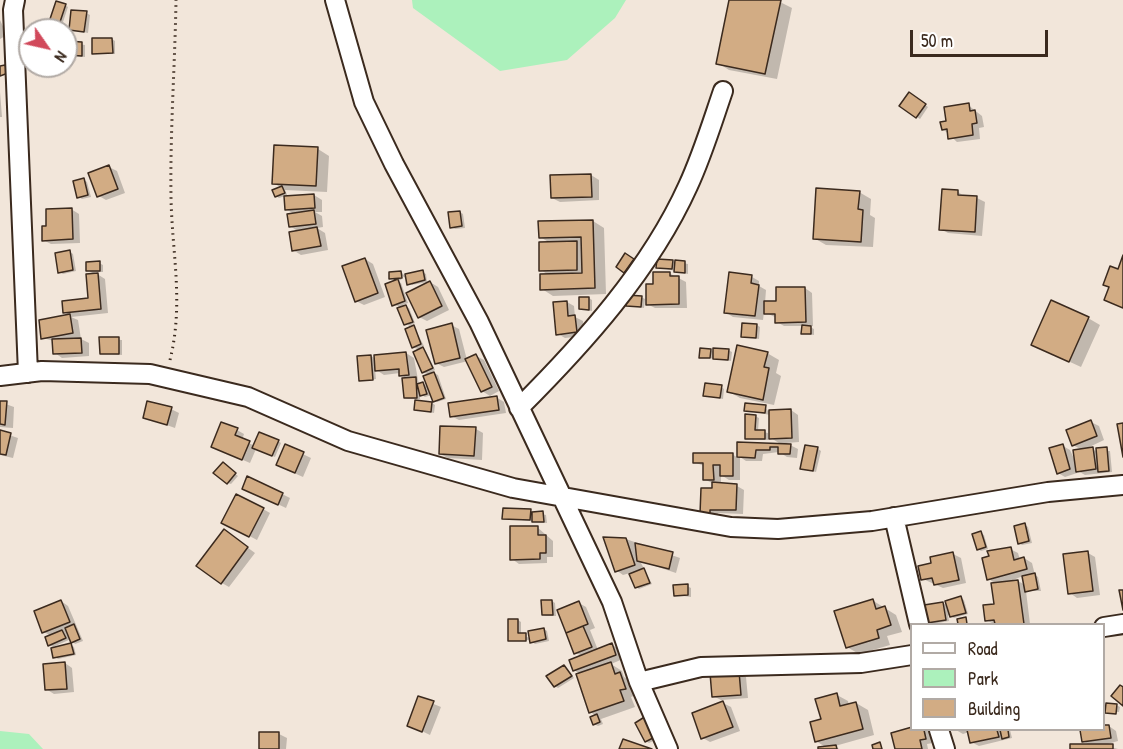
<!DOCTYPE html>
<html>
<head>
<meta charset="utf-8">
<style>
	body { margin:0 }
	#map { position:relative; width:1123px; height:749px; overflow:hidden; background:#f2e6da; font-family:"Patrick Hand",sans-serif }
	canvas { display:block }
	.legend { position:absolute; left:910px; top:623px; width:195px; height:108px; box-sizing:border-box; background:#fff; border:2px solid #b1aaa5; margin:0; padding:8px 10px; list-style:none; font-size:18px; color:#3b2a1e }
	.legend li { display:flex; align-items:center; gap:12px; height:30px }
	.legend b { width:30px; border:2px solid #b1aaa5 }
	.north { position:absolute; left:18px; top:18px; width:60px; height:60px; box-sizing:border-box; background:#fff; border:2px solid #b1aaa5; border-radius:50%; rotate:124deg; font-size:16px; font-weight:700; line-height:24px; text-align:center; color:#3b2a1e }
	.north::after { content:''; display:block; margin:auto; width:21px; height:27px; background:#d1495b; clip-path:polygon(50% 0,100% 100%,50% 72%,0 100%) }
	.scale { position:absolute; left:910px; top:30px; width:138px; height:27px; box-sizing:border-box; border:3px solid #3b2a1e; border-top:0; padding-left:8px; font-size:18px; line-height:21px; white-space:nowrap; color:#3b2a1e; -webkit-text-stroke:4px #fff; paint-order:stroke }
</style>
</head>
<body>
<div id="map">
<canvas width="1123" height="749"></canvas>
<ul class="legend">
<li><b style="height:8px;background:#fff"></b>Road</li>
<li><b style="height:16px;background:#acf1bc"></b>Park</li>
<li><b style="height:16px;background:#d2ac84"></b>Building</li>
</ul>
<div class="north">N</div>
<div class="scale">50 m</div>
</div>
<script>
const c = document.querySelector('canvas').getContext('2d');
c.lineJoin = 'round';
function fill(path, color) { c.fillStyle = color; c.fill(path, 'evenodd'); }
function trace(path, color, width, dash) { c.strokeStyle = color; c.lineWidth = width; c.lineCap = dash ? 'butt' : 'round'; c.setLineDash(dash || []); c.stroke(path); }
fill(new Path2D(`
	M412 0H626L615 18 567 60 500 71 413 8Z
	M0 731 29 734 43 749H0Z`), '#acf1bc');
fill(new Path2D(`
	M731 0H776L792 8 777 79 729 70 718 63Z
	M65 5 68 7 62 25 54 23Z
	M86 13 90 15 88 33 70 29Z
	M0 20 7 35 0 39Z
	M112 39 115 41V54L94 53Z
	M66 42 85 45V57L66 55Z
	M0 92 2 117H0Z
	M910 94 928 107 920 119 901 106Z
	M968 105 982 116 984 127 979 128 980 139 957 142 943 129Z
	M318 149 329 156 327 192 285 190 288 197 314 195 322 200V212H315L322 216 323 227 317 228 325 233 328 250 301 255 293 250 299 232 290 226 294 214 286 209 285 196 279 198 276 196 282 188 273 183Z
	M109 167 117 171 125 193 106 200 99 196Z
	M591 175 599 180V200L560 202 552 198Z
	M84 180 87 182 91 197 82 199 79 197Z
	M957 191 965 197 977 198 985 202 982 236 948 233 941 229Z
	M859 192 871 199 870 215 875 218 873 247 826 245 814 238Z
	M71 209 79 214 80 243 51 244 43 240Z
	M460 212 463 214 465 228 455 229 451 227Z
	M593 221 604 228 606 294 553 296 542 289 550 276 541 270 552 244 540 237Z
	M70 252 73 254 76 271 63 274 59 272Z
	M625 255 636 262 628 274 618 267Z
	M365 259 373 264 385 297 364 305 356 301Z
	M672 261 688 264V274L658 267Z
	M99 263 103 265V272H94L105 279 108 313 71 317 78 320 81 339 89 343V356L62 358 55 353 54 341 43 338 40 321 71 316 64 312 90 299 95 275 88 270Z
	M401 272 405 276 422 272 426 274 427 282 412 285 408 279 396 273 395 276 402 280H396L401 283 408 303 403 305 409 308 415 323 409 326 398 306 394 305 387 285 396 281 391 278 390 273Z
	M669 273 686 282 687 308H655L647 304 655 285Z
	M730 274 752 277 759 281V286L766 290 765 303H777L805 288 812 293 813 326H808L814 329V335L802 333 803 326H784L777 322V318L764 312 763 320 733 317 725 312Z
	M430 282 438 287 449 310 427 321 419 317Z
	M641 297 645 299 644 308 627 305Z
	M589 298 592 300V311L580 309Z
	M567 302 574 306 575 317 583 321 584 336 565 338 558 334Z
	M1088 318 1100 325 1081 367 1033 345Z
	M451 325 459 329 467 360 476 356 484 360 499 391 490 396 482 391 468 361 444 367 436 363Z
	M757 325 760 327 759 339 742 336Z
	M414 327 424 346 420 347 426 351 435 370 432 372 438 375 446 399 437 402 432 395 425 397 420 394V399H408L405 398 404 377 400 373 384 375 375 369 376 379 361 381 371 356 376 359 406 353 414 358 419 385 423 384 429 387V375L423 372 420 350 413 347Z
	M101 339 122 340V355L101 353Z
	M711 350 715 353 728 350 732 352 731 361 701 357Z
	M767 353 779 360 776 373 781 376 774 405 740 398 728 391Z
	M721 387 724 389 723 399 705 395Z
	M496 397 504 402 506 413 459 420 451 416Z
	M0 402 14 407 13 428 0 427Z
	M432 403 435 405 434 413 416 409Z
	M765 407 768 411 791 410 798 415 799 442 786 443 798 449 797 458 787 457 779 452 763 454 762 461H746L740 457V480H729L721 475V484L737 486 744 490 743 514 718 513 717 518 701 513 713 490 712 483 704 479V466L694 462 732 454 738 458 739 444 782 445 771 438 770 415 745 410Z
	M171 409 179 413 175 428 144 417Z
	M755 416 759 418 758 431 768 433V440L746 438Z
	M1091 422 1099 426 1104 440 1083 450 1110 451 1112 472 1085 475 1076 470 1077 473 1065 477 1058 473 1063 446 1070 450 1077 465 1082 450 1073 445Z
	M476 429 483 433 482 460 448 458 440 454Z
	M237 430 244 434 242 440 255 446 278 441 281 443 275 457 256 449 250 463 213 447Z
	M0 432 18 438 13 458 0 455Z
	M286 446 311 458 303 477 285 469Z
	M818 449 821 451 816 472 802 468Z
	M226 466 238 476 231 484 228 483Z
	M252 492 282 494 290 498 286 508Z
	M263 509 270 513 257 540 223 522Z
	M530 511 546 515 547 523 504 518Z
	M1025 525 1028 527 1032 543 1022 545 1019 543Z
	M537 527 553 541V557H547V563L519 564 512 559Z
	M981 533 984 535 988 549 981 551 978 549Z
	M232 536 255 553 229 587 222 583Z
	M626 539 680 558 676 573 640 561 652 584 639 589 636 587 630 573 623 575 616 570Z
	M1010 549 1018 553 1020 560 1024 558 1032 563 1035 575 1038 577 1041 591H1026L1030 624H994L986 620 996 605V584L989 579ZM1023 576 1025 585 1018 581 1008 582Z
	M1088 553 1095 557 1100 595 1077 598 1070 593Z
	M953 554 961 558 966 583 943 588 923 579 933 564Z
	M687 586 691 588V597L675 595Z
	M961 598 964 600 968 614 954 618 948 615 949 621 932 624 929 622 943 603 948 606Z
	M872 600 896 615 902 632 887 636 890 645 859 654 847 647Z
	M61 601 68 606 83 641 75 644 71 639 53 647 50 645 51 636 44 632Z
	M552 601 555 603 556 616H546L543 615Z
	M579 603 586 607 595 628 590 630 598 650 612 645 620 649 623 659 611 664 622 671 624 677 632 681 636 695 631 697 635 707 601 719 603 724 598 726 594 724 597 716 590 712 580 674 574 670 582 656 576 653Z
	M518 620 521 622V635L530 638 544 629 547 631 549 641 535 644 529 640H510Z
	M71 645 74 647 76 655 58 659 55 657Z
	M65 663 72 668 74 692 54 694 46 689Z
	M564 666 574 678 558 688 555 686Z
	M739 672 746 677 748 698 721 700 713 696Z
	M837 695 848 701 849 705 856 703 868 710 874 735 835 746 839 749H820L827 748 816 741 822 720Z
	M419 698 441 707 430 735 409 725Z
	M723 703 731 707 740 731 710 742 703 738Z
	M1116 705 1120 707 1119 712H1107Z
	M637 723 659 738 649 743 646 741Z
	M1109 726 1116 731 1118 741 1104 745 1118 749H1071L1091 746 1083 741 1082 730H1104V727Z
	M912 730 930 731 933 743 927 744 928 749H896Z
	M956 730H1010L1012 738 979 746 971 742 969 732 963 734Z
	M261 733 279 734 287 738 286 749H260Z`), '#0003');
const building = new Path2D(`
	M729 0H781L765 74 716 64Z
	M56 1 66 4 59 25 49 22Z
	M71 10 87 11 84 32 69 30Z
	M92 38H112L113 53 92 54Z
	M66 41 82 42V56L66 55Z
	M5 65 8 73 0 76V66Z
	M909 92 926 104 916 118 899 106Z
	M969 103 970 111 975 110 977 123 972 124 973 135 948 139 947 129 942 130 940 122 946 121 944 107Z
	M274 145 318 147 316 186 272 184Z
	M109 165 118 189 97 197 88 173Z
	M591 174 592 197 551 198 550 175Z
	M84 178 88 195 77 198 73 181Z
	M282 186 285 193 275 197 272 190Z
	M816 188 860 191 858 209 863 210 861 242 813 239Z
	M942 189 958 190V195L977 196 975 232 939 230Z
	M314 194 315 208 285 210 284 196Z
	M72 208 73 239 42 241V226H46V209Z
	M314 210 316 224 289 227 287 214Z
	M460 211 462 226 450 228 448 212Z
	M593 220 595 288 540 290V274L582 273 581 237 539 238 538 221Z
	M317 227 321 246 292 251 289 232Z
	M577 241V270L539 271V242Z
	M70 250 73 270 58 273 55 253Z
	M625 253 634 259 624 273 616 267Z
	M1123 255V308L1104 300 1109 287 1103 285 1110 266 1118 269Z
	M365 258 378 293 355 302 342 266Z
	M657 259 673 260 672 269 656 268Z
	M675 260 685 261V273L674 272Z
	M100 261V271H86V262Z
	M423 270 425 280 407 285 405 274Z
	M401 271 402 278 389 279V272Z
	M653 272H670V276H679V304L646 305V284H653Z
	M729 272 752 275 751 283 759 285 755 316 724 313Z
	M98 273 101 309 63 313 62 301 88 298 86 274Z
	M398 279 405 301 392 306 385 284Z
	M430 281 442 306 418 318 406 293Z
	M776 287H805L806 322 775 323V314H764V301H776Z
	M627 295 642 296 641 307 626 306Z
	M579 297H589V310L579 309Z
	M1051 300 1089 317 1069 362 1031 345Z
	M567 301 568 316 575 315 577 332 556 335 553 302Z
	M406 305 413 322 404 325 397 308Z
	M70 314 73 333 41 339 39 320Z
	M452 323 460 358 435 364 426 330Z
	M742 323 757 324 756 338 741 337Z
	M414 325 421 344 412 348 405 329Z
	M802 325 811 326V334H801Z
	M99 337H119V354H100Z
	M81 338 82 353 53 354 52 339Z
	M737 345 768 352 764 367 769 368 763 400 727 392Z
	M423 347 433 368 422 373 413 352Z
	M700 348 711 349 710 358H699Z
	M713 348 729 349 728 360 713 359Z
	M406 352 409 375 399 376V369L375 371 374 355Z
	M476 354 492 387 481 392 465 359Z
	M371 355 373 380 359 381 357 356Z
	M434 372 444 398 433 402 423 376Z
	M416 377 417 398H404L402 378Z
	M423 382 427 394 420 396 417 384Z
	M705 383 722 385 720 398 703 396Z
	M497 396 499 410 450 417 448 403Z
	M415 400 432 402 431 412 414 410Z
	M0 401H7L5 425 0 424Z
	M147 401 172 407 167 425 143 418Z
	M745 403 766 405 765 413 744 411Z
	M791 409 792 438 769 439V410Z
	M745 414 756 415 755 430H765V439H745Z
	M1091 420 1097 436 1072 446 1066 430Z
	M221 422 238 428 235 435 250 441 242 460 211 447Z
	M1123 423V457L1117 424Z
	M440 426 476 427 474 456 439 454Z
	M0 430 11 433 6 455 0 454Z
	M259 432 279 440 272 456 252 448Z
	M737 442 791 444 790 454H778V447H770V450H756L755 458 737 457Z
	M285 444 304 452 295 473 276 465Z
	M1063 444 1070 469 1057 474 1049 448Z
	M805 445 818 447 813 471 800 469Z
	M1093 447 1096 469 1076 472 1073 450Z
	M1107 447 1109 471 1098 472 1096 448Z
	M693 453H733V476H720V465H713L714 480H703V463H693Z
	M223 462 236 473 227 484 213 473Z
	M247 476 283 493 278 505 242 489Z
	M712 482 737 484 736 510H710V514H700L701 488H712Z
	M236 494 264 508 249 537 221 523Z
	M503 508 531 509 530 520 502 519Z
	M543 511 544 522H532V512Z
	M1025 523 1029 541 1018 544 1014 526Z
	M510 526H538V535H546V553H540V559L510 560Z
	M224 529 248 547 221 584 196 566Z
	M981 531 986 547 977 550 972 534Z
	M603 537 626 538 635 565 615 572Z
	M635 543 673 552 669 569 637 561Z
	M1011 547 1014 560 1024 557 1027 569 987 580 982 558 989 556 987 551Z
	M1088 551 1093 591 1068 594 1063 554Z
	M953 552 959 580 934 585 932 578 921 580 918 566 931 563 930 557Z
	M644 568 650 583 635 588 629 574Z
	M1035 573 1038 589 1025 592 1022 576Z
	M1018 580 1024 624H995L994 620 985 621 983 605 994 604 991 583Z
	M688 584V595L674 596 673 585Z
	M1119 590H1123V610Z
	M961 596 966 613 950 617 945 601Z
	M873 599 876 609 885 606 891 625 877 630 879 638 846 648 834 611Z
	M61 600 70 622 42 633 34 611Z
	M541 600H552L553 615H542Z
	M579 601 588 624 566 633 557 610Z
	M943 602 946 620 927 623 924 605Z
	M966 617 967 624H958L957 619Z
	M508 619H518V633H526V641H508Z
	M74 624 80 639 71 643 65 628Z
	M583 626 592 647 574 654 566 633Z
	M544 628 546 639 530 643 528 631Z
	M62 630 66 638 48 646 45 637Z
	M71 643 74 654 53 658 51 648Z
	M612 643 616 655 573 671 569 660Z
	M65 662 67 689 45 690 43 664Z
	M611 662 615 674 620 672 626 689 620 690 624 701 589 713 576 674Z
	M564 665 572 676 554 687 546 676Z
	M739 671 741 695 712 697 710 673Z
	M1120 685 1123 687V706L1111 696Z
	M837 693 840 706 856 702 863 729 815 742 810 722 821 719 815 699Z
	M418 696 434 701 422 732 407 726Z
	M723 701 733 727 701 739 692 713Z
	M1106 703 1117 704 1116 714 1105 713Z
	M597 714 600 722 593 725 590 717Z
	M646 716 657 736 645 742 635 723Z
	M1104 725H1109L1111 738 1082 742 1080 730H1104Z
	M912 727 924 730 926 739 920 740 922 749H895L891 733Z
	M967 730H997L999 737 970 743Z
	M1000 730H1008L1009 737 1002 739Z
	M259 732H279V749H259Z
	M623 739 652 749H619Z
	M880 742 882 749H873L872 745Z
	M1070 744H1113V749H1070Z
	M836 745 837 749H818V747Z`);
fill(building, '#d2ac84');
trace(building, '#3b2a1e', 1.5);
const minor = new Path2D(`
	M15 0 13 10 28 373
	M335 0 364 102 394 164 479 322 612 602 639 682 668 749
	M0 376 42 371 150 374 248 397 348 441 513 488 731 527 778 529 872 521 1048 492 1123 485
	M519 408C584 343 650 270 688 186 702 156 712 123 723 91
	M894 517 919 624
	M1104 627 1123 624
	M639 682 701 667 861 663 912 655
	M939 730 945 749`);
trace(minor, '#3b2a1e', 22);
trace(new Path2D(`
	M170 360C184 303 172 254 171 197 170 131 175 65 176 0`), '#3b2a1e', 3, [1.5, 4.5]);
trace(minor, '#fff', 18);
</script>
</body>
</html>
